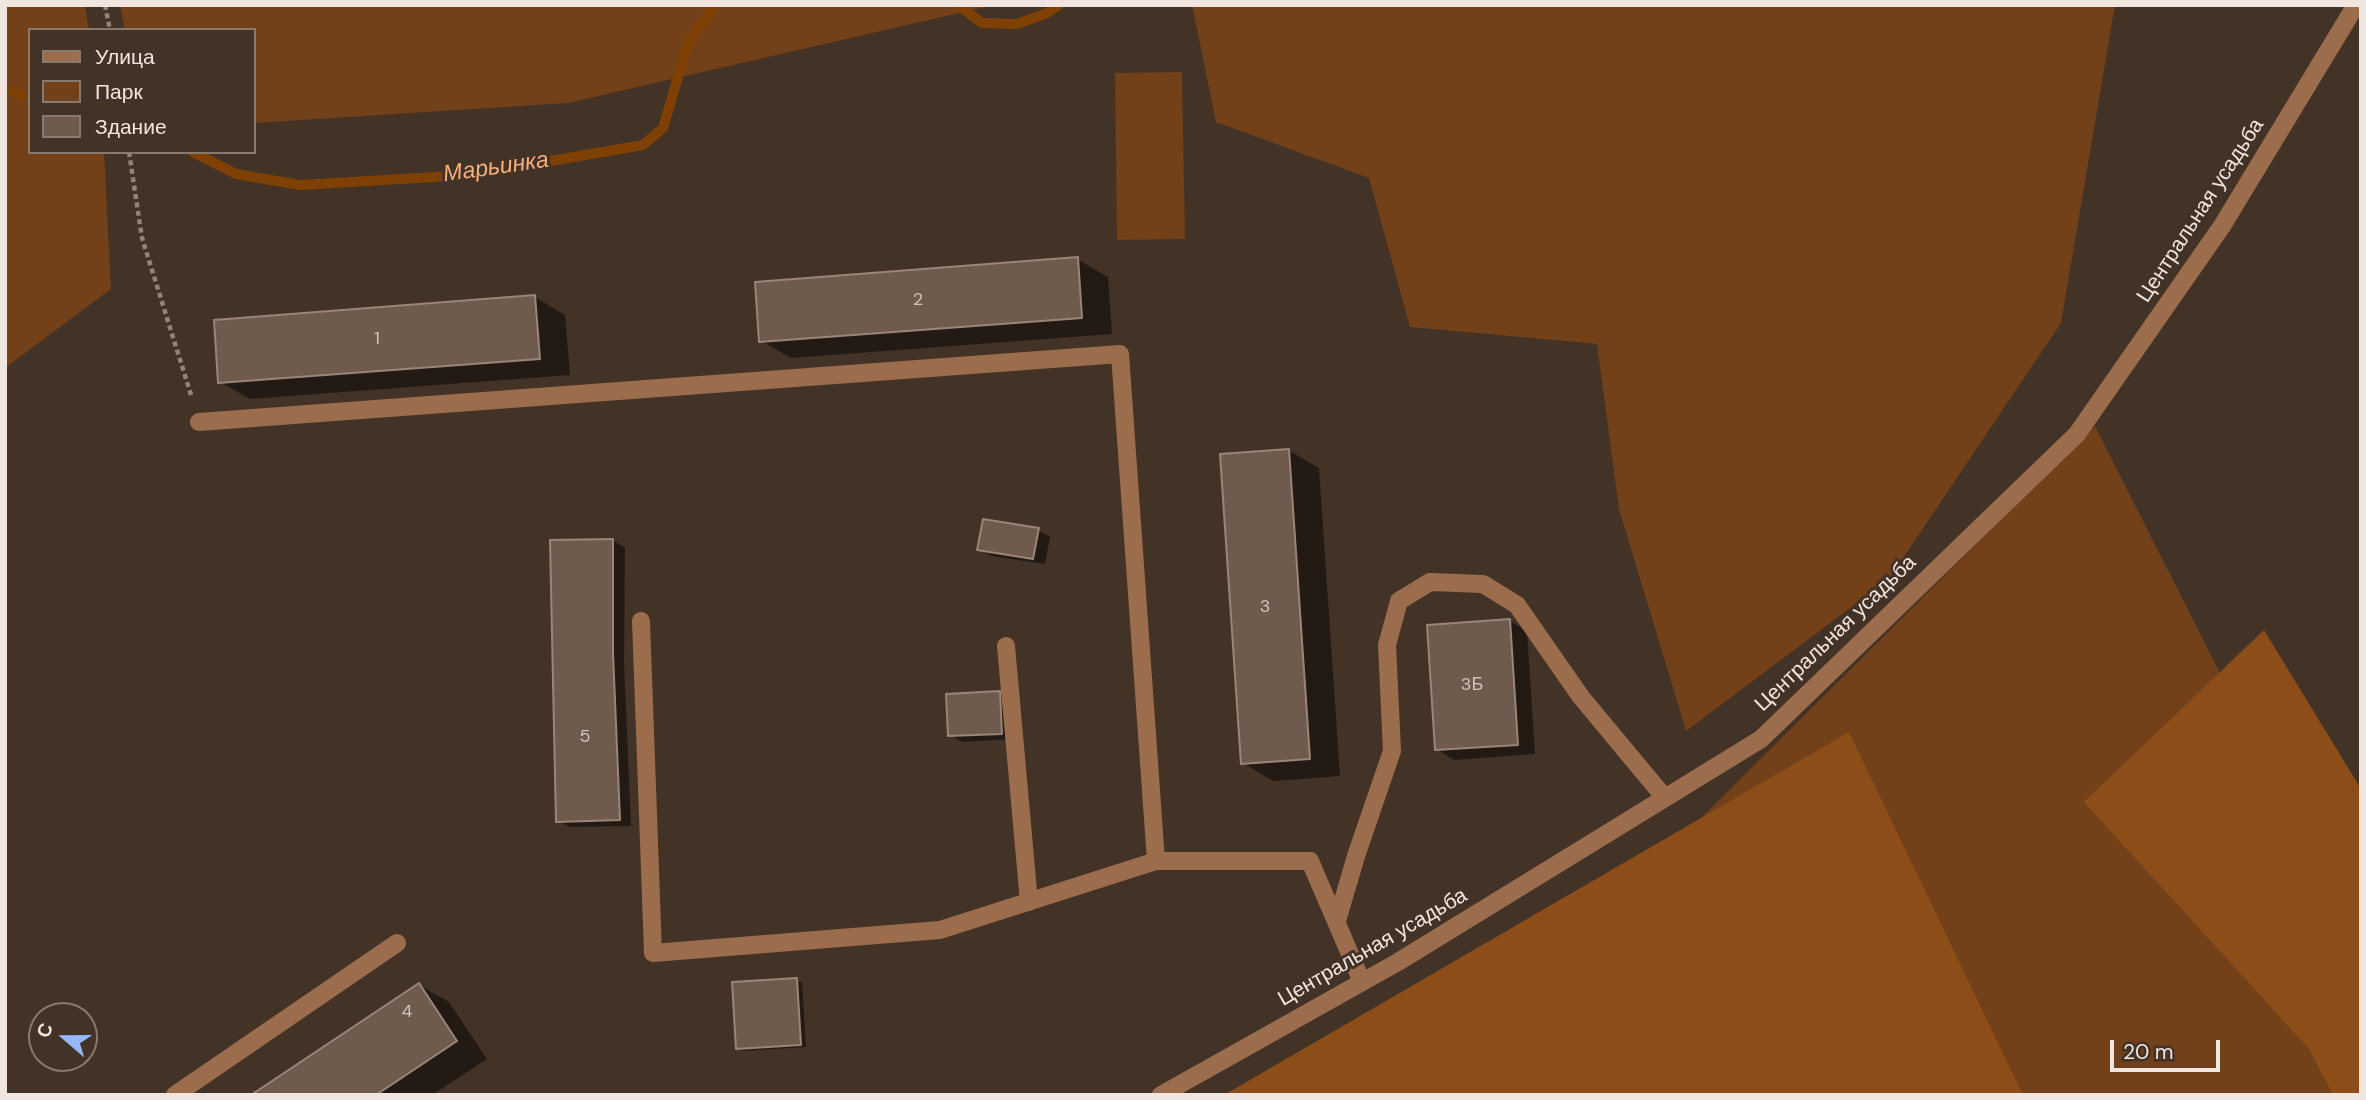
<!DOCTYPE html>
<html>
<head>
<meta charset="utf-8">
<style>
	body { margin:0 }
	#map { position:relative; width:2366px; height:1100px; overflow:hidden; background:#433226; font-family:"DM Sans",sans-serif }
	canvas { display:block }
	.frame { position:absolute; inset:0; border:7px solid #f1e6df; pointer-events:none }
	.legend { position:absolute; left:28px; top:28px; width:228px; height:126px; box-sizing:border-box; background:#433226; border:2px solid #897a70; margin:0; padding:9px 12px; list-style:none; font-size:21px; color:#f1e6df }
	.legend li { display:flex; align-items:center; gap:14px; height:35px }
	.legend b { width:35px; border:2px solid #897a70 }
	.north { position:absolute; left:28px; top:1002px; width:70px; height:70px; box-sizing:border-box; background:#433226; border:2px solid #897a70; border-radius:50%; rotate:290deg; font-size:19px; font-weight:700; line-height:28px; text-align:center; color:#f1e6df }
	.north::after { content:''; display:block; margin:auto; width:24px; height:32px; background:#96b6fd; clip-path:polygon(50% 0,100% 100%,50% 72%,0 100%) }
	.scale { position:absolute; left:2110px; top:1040px; width:110px; height:32px; box-sizing:border-box; border:4px solid #f1e6df; border-top:0; padding-left:9px; font-size:21px; line-height:24px; white-space:nowrap; color:#f1e6df; -webkit-text-stroke:5px #433226; paint-order:stroke }
</style>
</head>
<body>
<div id="map">
<canvas width="2366" height="1100"></canvas>
<div class="frame"></div>
<ul class="legend">
<li><b style="height:9px;background:#9b6d4c"></b>Улица</li>
<li><b style="height:19px;background:#724019"></b>Парк</li>
<li><b style="height:19px;background:#6e5b4e"></b>Здание</li>
</ul>
<div class="north">С</div>
<div class="scale">20 m</div>
</div>
<script>
const c = document.querySelector('canvas').getContext('2d');
c.lineJoin = 'round';
function fill(path, color) { c.fillStyle = color; c.fill(path, 'evenodd'); }
function trace(path, color, width, dash) { c.strokeStyle = color; c.lineWidth = width; c.lineCap = dash ? 'butt' : 'round'; c.setLineDash(dash || []); c.stroke(path); }
function label(font, color, halo, rows, align = 'center') {
  c.font = font + ' "DM Sans",sans-serif'; c.lineWidth = 6; c.setLineDash([]); c.textBaseline = 'middle'; c.strokeStyle = halo; c.fillStyle = color; for (const [text, x, y, turn = 0] of rows) {
    c.save(); c.translate(x, y); c.rotate((+turn || 0) * Math.PI / 180); c.textAlign = isNaN(turn) ? turn : align; if (halo) c.strokeText(text, 0, 0); c.fillText(text, 0, 0); c.restore();
  }
}
fill(new Path2D(`
	M5 5H85L89 30H30V152H104L111 289 5 368Z
	M120 5H994L568 103 254 123V30H125Z
	M1192 5H2115L2061 323 1889 579 1686 731 1619 509 1597 344 1410 327 1369 178 1216 122Z
	M1182 72 1185 239 1117 240 1115 73Z
	M2095 426 2347 924 2361 1095H1741L1662 857Z`), '#724019');
fill(new Path2D(`
	M2264 630 2361 789V1095H2333L2309 1049 2084 802Z
	M1849 732 2023 1095H1224Z`), '#8d4d18');
fill(new Path2D(`
	M1077 259 1108 277 1112 334 791 358 761 341Z
	M535 297 565 315 570 375 250 399 220 382Z
	M1288 450 1319 468 1340 776 1273 781 1243 763Z
	M1038 530 1050 537 1045 564 991 556 979 549Z
	M613 541 625 547 624 661 631 826 570 827 558 821Z
	M1510 621 1527 631 1535 754 1454 760 1437 749Z
	M1000 693 1012 700 1014 739 962 742 950 735Z
	M797 980 802 983 806 1047 743 1051 737 1048Z
	M419 985 449 1002 487 1059 432 1095H254Z`), '#0007');
trace(new Path2D(`
	M958 5 982 23 1017 24 1047 13 1059 5
	M5 90 30 97
	M193 152 236 174 300 185 469 175 643 145 663 128 688 43 715 5`), '#7e4003', 10);
const building = new Path2D(`
	M1078 257 1082 318 759 342 755 282Z
	M535 295 540 359 218 383 214 320Z
	M1289 449 1310 759 1241 764 1220 454Z
	M983 519 1039 528 1033 559 977 550Z
	M613 539V653L620 820 556 822 550 540Z
	M1510 619 1518 745 1435 750 1427 625Z
	M1000 691 1002 734 948 736 946 694Z
	M797 978 801 1045 736 1049 732 982Z
	M419 983 457 1041 376 1095H251Z`);
fill(building, '#6e5b4e');
trace(building, '#9a8578', 2);
trace(new Path2D(`
	M105 5 110 30
	M129 152 142 238 192 398`), '#92847a', 4.5, [5, 3.5]);
trace(new Path2D(`
	M199 422 1120 354 1156 861H1310L1362 982
	M641 621 653 953 940 930 1156 861
	M1006 646 1029 902
	M1337 921 1356 856 1392 751 1387 645 1399 601 1430 582 1483 584 1517 605 1581 697 1665 798
	M175 1095 397 943
	M1161 1095 1398 962 1761 739 2077 434 2222 226 2356 5`), '#9b6d4c', 18);
label('18px', '#d0c3bb', null, [
	["2",918,300],
	["1",377,339],
	["3",1265,607],
	["3Б",1472,685],
	["5",585,737],
	["4",407,1012]
]);
label('21px', '#f1e6df', '#433226', [
	["Центральная усадьба",2201,211,-57],
	["Центральная усадьба",1836,634,-44],
	["Центральная усадьба",1373,948,-30]
]);
label('italic 23px', '#f9af7c', '#433226', [
	["Марьинка",496,168,-8]
]);
</script>
</body>
</html>
